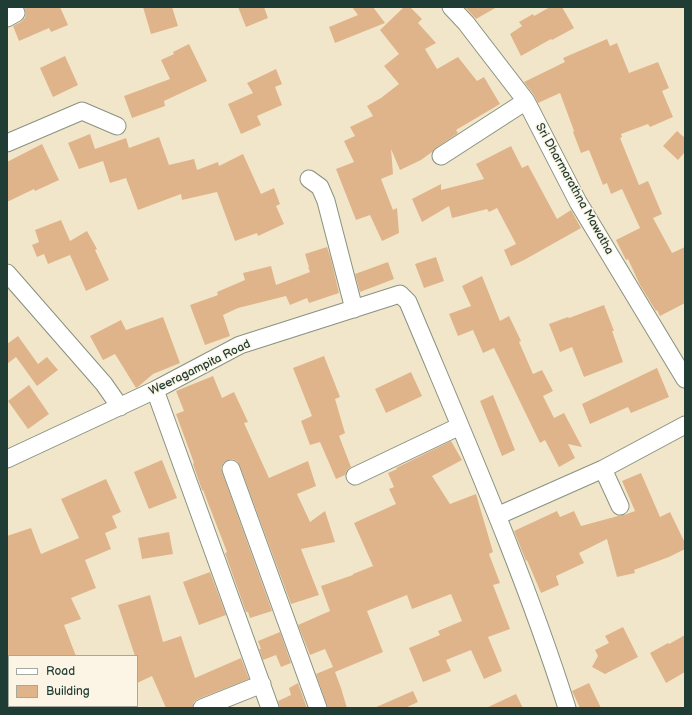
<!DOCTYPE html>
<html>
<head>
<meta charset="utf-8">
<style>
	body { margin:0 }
	#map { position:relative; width:692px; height:715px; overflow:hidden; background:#f2e6ca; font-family:"Balsamiq Sans",sans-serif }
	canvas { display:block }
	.frame { position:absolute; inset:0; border:8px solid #1f3d34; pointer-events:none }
	.legend { position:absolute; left:8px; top:655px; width:130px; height:52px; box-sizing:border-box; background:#fcf5e5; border:1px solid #a4ab9e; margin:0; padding:5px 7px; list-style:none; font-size:12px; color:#1f3d34 }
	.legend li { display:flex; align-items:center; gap:8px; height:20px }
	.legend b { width:20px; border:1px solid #a4ab9e }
</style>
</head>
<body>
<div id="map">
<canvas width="692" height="715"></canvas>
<div class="frame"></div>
<ul class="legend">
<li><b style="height:5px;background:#fff"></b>Road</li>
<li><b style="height:11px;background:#e0b48a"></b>Building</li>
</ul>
</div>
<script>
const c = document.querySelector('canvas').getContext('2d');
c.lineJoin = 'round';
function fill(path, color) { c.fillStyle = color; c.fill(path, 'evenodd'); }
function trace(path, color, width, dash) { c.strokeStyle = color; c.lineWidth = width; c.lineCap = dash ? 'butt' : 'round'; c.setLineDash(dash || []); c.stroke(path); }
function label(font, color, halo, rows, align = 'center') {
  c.font = font + ' "Balsamiq Sans",sans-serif'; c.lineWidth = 3; c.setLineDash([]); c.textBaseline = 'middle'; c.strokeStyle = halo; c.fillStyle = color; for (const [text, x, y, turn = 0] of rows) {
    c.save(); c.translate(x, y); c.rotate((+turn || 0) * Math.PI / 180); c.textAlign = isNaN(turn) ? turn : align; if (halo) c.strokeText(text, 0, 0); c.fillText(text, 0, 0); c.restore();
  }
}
fill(new Path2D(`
	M24 7H60L68 25 51 32 49 28 19 41 13 26 21 22 25 18 26 13Z
	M143 7H172L178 26 151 34Z
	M238 7H264L268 18 246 27Z
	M352 7H373L385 23 335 43 329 27 358 15Z
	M404 7H410L422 19 418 23 436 43 425 49 437 69 458 57 477 81 484 77 500 104 456 130 458 133 436 148 432 152 421 160 400 170 391 149 393 174 381 179 393 210 397 208 399 233 382 241 370 215 356 220 336 169 354 162 344 141 355 136 350 127 373 116 367 106 381 98 399 84 384 66 399 54 380 30Z
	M465 7H497L476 19Z
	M550 7H562L574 28 552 40 551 39 521 56 510 34 522 26 519 22 533 14 534 16Z
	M607 39 610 46 617 43 629 73 658 62 669 88 662 91 673 117 650 127 648 124 621 134 622 137 620 138 639 185 648 181 662 214 653 218 672 253 685 247V303L660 316 657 310 656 311 640 285 628 259 626 260 616 240 640 228 622 189 611 194 607 183 603 185 589 150 581 153 573 132 574 131 560 93 538 103 534 95 524 82 565 62 563 58Z
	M189 44 207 81 164 101 165 106 132 118 124 96 170 79 161 60 174 54 173 52Z
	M65 56 78 85 53 97 40 68Z
	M276 69 282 84 275 87 282 105 257 116 261 125 241 134 228 104 253 93 247 83Z
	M677 131 685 138V152L678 160 663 146Z
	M90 134 95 149 126 138 129 148 159 137 169 165 194 159 197 170 218 162 219 166 243 154 261 194 274 188 280 204 276 206 284 224 258 236 257 233 235 241 217 192 182 200 181 194 138 210 126 178 110 183 103 161 79 169 68 143Z
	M42 144 59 180 35 191 34 189 7 202V162Z
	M511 146 522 168 528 165 557 219 571 210 581 228 524 260 511 266 504 250 516 244 497 208 489 212 487 209 452 218 449 206 422 222 412 199 441 184V190L484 179 476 164Z
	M61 220 70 241 87 231 97 249 95 250 109 280 86 291 70 255 48 264 44 254 37 257 32 245 39 242 35 230Z
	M327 247 331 259 339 293 309 303 307 298 290 305 286 296 238 308 223 315 230 336 205 345 190 305 218 295 217 292 245 280 243 273 271 266 276 285 310 272 308 267H309L305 254Z
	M436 257 444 281 424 288 415 264Z
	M388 262 394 279 360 292 355 274Z
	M482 276 500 321 509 316 521 341 519 342 533 374 542 370 553 391 543 396 554 418 564 413 582 447 568 444 575 458 559 467 545 440 540 443 494 348 483 353 473 330 458 336 449 314 471 306 462 286Z
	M604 305 614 331H612L623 362 584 377 572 347 560 352 549 324 568 317 569 318Z
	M163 317 180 363 153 374 139 386 136 388 115 354 103 360 90 336 121 320 126 330Z
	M18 336 38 364 47 357 58 370 37 386 16 357 7 364V344Z
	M324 356 340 397 335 399 345 433 339 436 351 467 347 470 345 475 336 479 320 442 310 445 301 421 312 416 293 368Z
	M657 368 669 397 631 413 628 407 590 424 582 404Z
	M411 372 422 396 386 413 375 389Z
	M213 376 222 398 234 392 248 422 244 423 269 478 308 461 316 486 297 494 310 522 325 511 335 542 301 549 319 595 291 604 240 466 238 462 233 459 228 460 224 462 221 467 222 472 272 611 250 618 248 612H246L225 553 227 552 203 490H202L193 464 194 463 176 414 184 411 176 391Z
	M29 385 49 414 28 429 8 401Z
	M493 395 515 450 502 456 480 401Z
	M451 441 462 460 432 476 450 504 476 494 493 552 489 554 500 583 493 585 510 629 488 637 502 671 484 679 471 650 446 660 451 671 423 682 409 648 440 635 438 631 462 621 451 594 412 609 407 595 367 611 383 652 335 672 341 688 347 708H328L316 674 333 667 325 649 310 655 298 625 330 611 321 586 353 575V574L373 566 354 523 396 504 389 489 394 487 388 473 397 469 396 468Z
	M162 460 177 498 149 509 134 472Z
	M641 473 660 517 670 512 685 543V549L669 557 634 570 635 573 617 577 607 539 579 553 584 563 556 576 559 585 541 593 527 560 526 561 514 531 557 511 560 517 574 511 581 526 618 516 624 515 635 511 622 481Z
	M106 479 121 512 112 516 117 528 105 533 111 549 85 560 96 588 71 598 81 619 64 625 76 656H7V536L31 528 41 554 79 538 61 499Z
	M169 532 173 554 142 559 138 538Z
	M210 572 226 615 199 625 183 582Z
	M150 595 163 642 181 636 195 678 241 658 249 679 198 699 194 702 192 708H166L152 676 137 683V656H135L118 605Z
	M623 627 638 657 605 674 592 667 598 656 595 650 609 643 605 636Z
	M280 632 291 663 281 667 276 655 263 660 259 649H261L258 641Z
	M685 635V672L666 683 650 653 668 643 669 644Z
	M298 683 307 708H280L278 701 291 695 289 688Z
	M589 683 601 708H580L572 691Z
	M413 691 418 702 405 708H374Z
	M516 694 523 708H486Z`), '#e0b48a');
const minor = new Path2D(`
	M451 7 466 23 526 101 578 202 685 379
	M7 18 16 13
	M7 143 82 111 117 126
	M441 156 526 101
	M309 179 320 187 326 201 354 309
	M7 273 104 384 120 407
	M155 390 270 708
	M7 459 155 390 240 345 400 294 408 302C464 436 523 569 567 708
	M231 469 318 708
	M603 469 620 506
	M355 476 460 426
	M497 516 603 469 685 425
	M7 692 9 697
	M202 708 262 684`);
trace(minor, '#88927f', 19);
trace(minor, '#fff', 17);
label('12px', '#1f3d34', '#fcf5e5', [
	["Sri Dharmarathna Mawatha",574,189,61],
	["Weeragampita Road",200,368,-26]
]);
</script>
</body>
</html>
